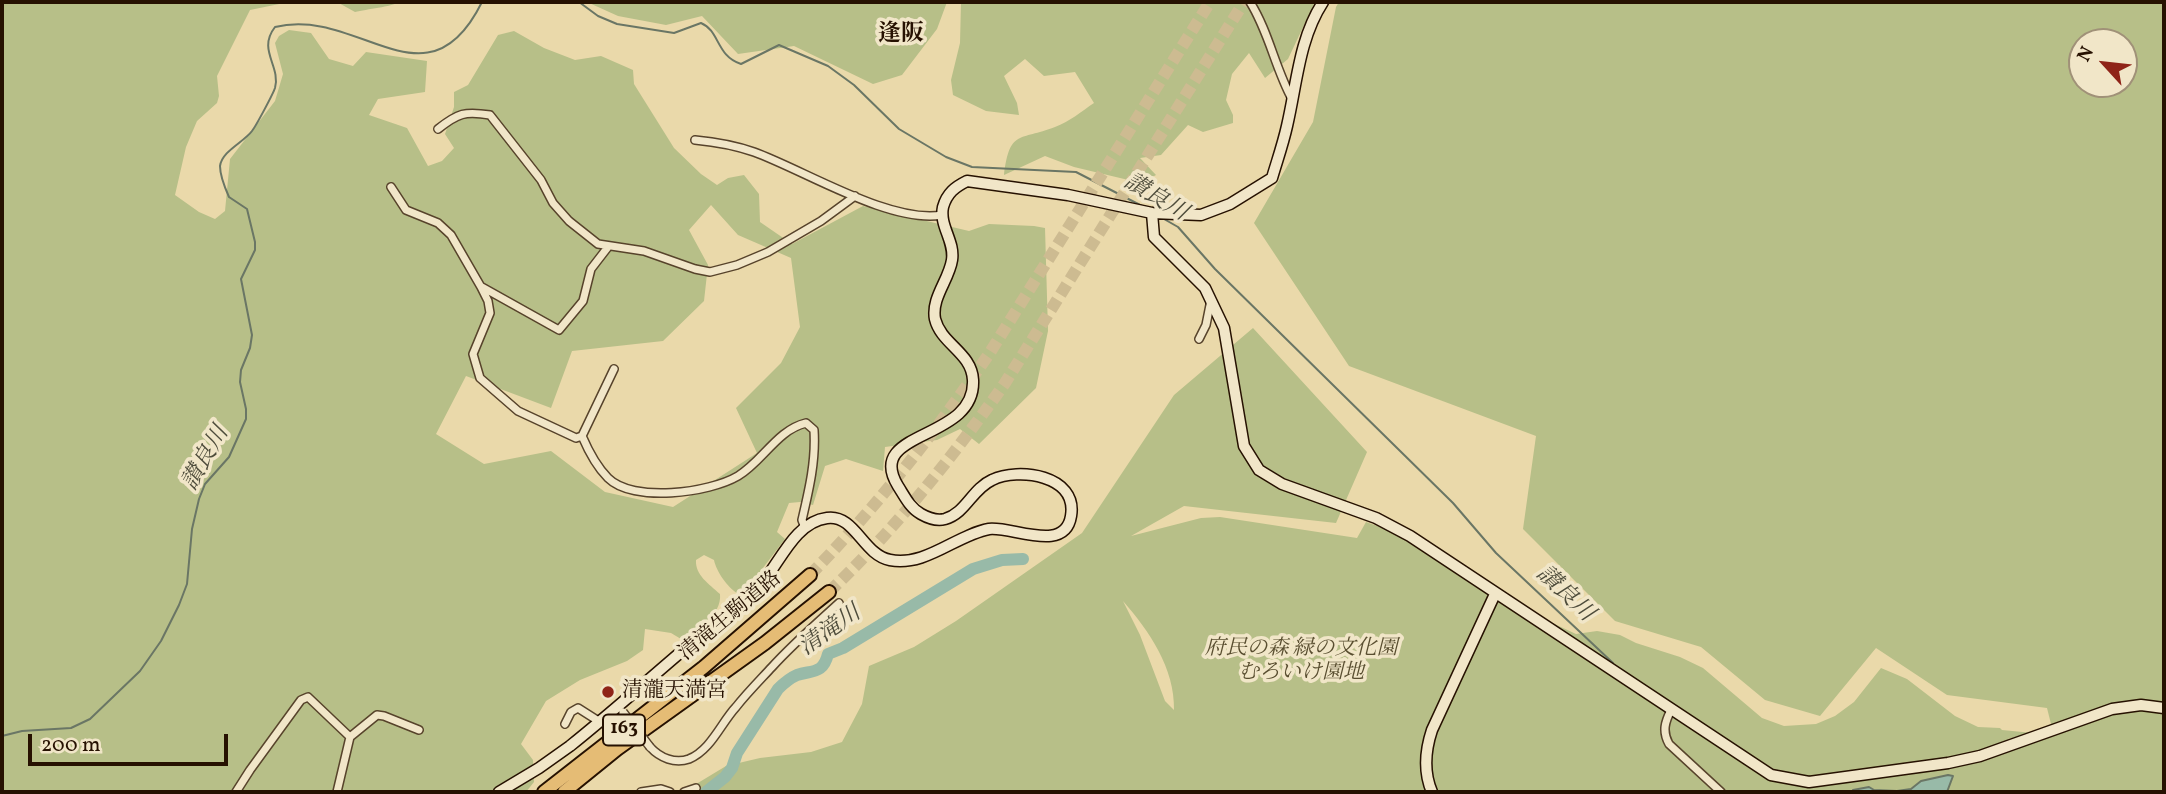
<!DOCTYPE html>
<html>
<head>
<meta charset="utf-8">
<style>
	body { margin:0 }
	#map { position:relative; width:2166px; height:794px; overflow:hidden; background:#ead9aa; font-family:Vollkorn,serif }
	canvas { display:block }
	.frame { position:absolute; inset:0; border:4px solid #261101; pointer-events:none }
	.north { position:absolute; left:2068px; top:28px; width:70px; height:70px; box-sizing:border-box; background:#f1e6c8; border:2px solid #a09178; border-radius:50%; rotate:297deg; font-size:19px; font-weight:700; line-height:28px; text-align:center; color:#261101 }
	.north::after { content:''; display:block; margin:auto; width:24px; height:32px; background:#8f2418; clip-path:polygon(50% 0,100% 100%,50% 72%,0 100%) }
	.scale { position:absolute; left:28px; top:734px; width:200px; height:32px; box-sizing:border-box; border:4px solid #261101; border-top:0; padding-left:9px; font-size:21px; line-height:24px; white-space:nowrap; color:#261101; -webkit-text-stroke:5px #f1e6c8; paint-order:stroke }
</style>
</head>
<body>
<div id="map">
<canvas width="2166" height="794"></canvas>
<div class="frame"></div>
<div class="north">N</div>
<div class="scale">200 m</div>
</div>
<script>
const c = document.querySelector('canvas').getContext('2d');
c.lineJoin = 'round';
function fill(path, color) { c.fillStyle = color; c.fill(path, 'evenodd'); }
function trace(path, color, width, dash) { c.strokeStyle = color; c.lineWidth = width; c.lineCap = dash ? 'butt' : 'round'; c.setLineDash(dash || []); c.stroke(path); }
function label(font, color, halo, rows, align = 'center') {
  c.font = font + ' Vollkorn,"Noto Serif JP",serif'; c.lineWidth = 7; c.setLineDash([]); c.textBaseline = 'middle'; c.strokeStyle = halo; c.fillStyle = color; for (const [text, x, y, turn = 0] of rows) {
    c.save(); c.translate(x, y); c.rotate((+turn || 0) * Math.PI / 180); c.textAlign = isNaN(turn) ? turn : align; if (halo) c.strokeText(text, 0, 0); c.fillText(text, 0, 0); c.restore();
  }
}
fill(new Path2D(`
	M2 2H289L250 10 217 76 219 96 217 103 197 121 186 147 175 195 199 212 215 219 225 211 230 159 275 101 283 74 275 43 279 36 289 30 311 33 329 59 353 66 366 52 427 61 425 92 378 99 369 115 407 128 428 166 442 161 454 148 445 134 454 107V92L468 85 498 35 514 31 544 48 575 60 601 56 633 70 634 84 674 148 701 174 717 185 728 178 744 175 759 194 760 222 792 244 863 206 969 231 989 224 1034 226 1045 228 1048 331 1036 388 979 444 960 429 937 440 885 447 883 471 846 459 825 466 813 505 800 502 789 503 777 532 785 539 750 585 737 593C728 588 716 571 714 560L704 555 696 560C695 575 709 584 720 594 722 616 697 627 681 639L671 633 645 629 643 650 627 661 580 680 546 701 521 744 533 760 534 782 526 792H2ZM711 205 738 235 791 258 800 327 781 363 736 408 757 453 673 507 605 492 551 451 484 464 436 434 466 376 551 408 572 351 663 341 704 301 708 265 689 230Z
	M337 2H399C391 7 367 9 355 12Z
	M587 2H947L937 29 902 75 873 84 794 46 738 54 702 16 666 25 618 16Z
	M961 2H1315L1288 59 1265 78 1249 53 1232 74 1226 100 1233 115V123L1203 132 1188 125 1161 155 1140 158 1156 175 1141 183 1074 167 1045 156 1004 175C1010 129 1019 141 1055 127 1069 122 1082 111 1094 103L1075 72 1044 76 1025 59 1004 76 1017 103 1019 115 986 111 953 95 951 80 960 43Z
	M1339 2H2164V792H683L726 766 760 758 811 752 842 742 862 704 869 666 914 647 956 621 1082 533 1174 395 1253 328 1367 452 1336 523 1184 506 1131 536 1201 518 1220 517 1357 538 1366 522 1400 534 1519 614H1533L1576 634 1597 631 1620 635 1636 643 1680 657 1703 668 1762 718 1784 726 1816 724 1835 716 1854 702 1881 668 1907 679 1955 716 1978 727 2000 728 2002 730 2033 733 2008 739 2015 750 2025 744 2054 736 2047 708 1947 695 1876 648 1820 716 1765 700 1701 647 1615 621 1523 529 1536 436 1349 366 1254 223 1313 122 1336 7ZM2082 42H2124V84H2082ZM1123 601C1149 631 1175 668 1174 710L1165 701 1140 635Z`), '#b7bf88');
const water = new Path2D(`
	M1948 775 1953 776 1947 792H1853V790L1869 787 1874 790 1897 791 1911 789 1921 781Z`);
fill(water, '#98baa8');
trace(water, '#6a7665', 2);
trace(new Path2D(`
	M579 2 598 16 617 24 674 33 701 23C720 31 716 56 741 64L779 45 828 66 854 85 899 129 946 157 972 167 1076 172 1144 207
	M1164 219 1178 227 1215 269 1453 503 1496 553 1613 663
	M2 736 22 731 71 728 90 719 140 671 161 641 179 605 187 584 192 529 199 499 205 484 229 457 246 419V409L240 382 241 370 250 348 252 335 241 279 255 250V242L247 209 229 197C225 188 220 176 220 166 222 151 244 142 252 131 256 126 273 94 275 88 281 66 257 50 275 27 359 6 427 113 482 2`), '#6a7665', 2);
trace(new Path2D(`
	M706 792 725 777 732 768 737 753 778 689C783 684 790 678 797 675 813 670 823 674 828 654L843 648 973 569 1002 560 1023 559`), '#98baa8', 12);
trace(new Path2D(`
	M810 575C878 505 934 434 989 354L1210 2
	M829 592C895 529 952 458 1005 383L1244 2`), '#cdbb91', 12, [12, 6]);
const street = new Path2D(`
	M1250 2C1269 32 1275 68 1292 99
	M438 129C458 113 465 111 490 115L541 180 553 203 569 221 598 244 644 251 695 269 710 272 737 265 768 252 821 221 855 196
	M695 140C716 142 734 145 754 152 804 170 890 224 942 215
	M391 187 406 210 438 223 451 235 481 287 488 301 490 313 473 354 480 378 518 411 576 438 582 436
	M482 287 559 330 583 301 591 269 608 247
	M1199 339 1206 325 1211 300
	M582 436C588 450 597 467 608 478 633 503 709 493 738 476 763 461 777 430 806 423L814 430C816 461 809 490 802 520L805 528
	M582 436 614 369
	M1671 710C1665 722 1662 731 1669 744L1721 792
	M565 724 571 712 578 708 600 722
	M650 747C660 758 675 764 689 759 711 750 721 723 736 707 747 693 760 680 772 667 793 644 816 624 839 603
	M236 792 250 770 301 700 308 697 350 737
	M337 792 350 737 377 715 384 716 419 730
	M641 792 661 789 670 792
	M684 792 696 788`);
const secondary = new Path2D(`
	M1152 213 1154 237 1205 288 1224 328 1244 446 1259 470 1282 484 1376 518 1410 536 1771 775 1809 782 1948 763 1980 756 2112 709 2141 705 2164 708
	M499 792 539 768 570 746C610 714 648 680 688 646 711 627 738 609 759 587 779 565 794 522 827 518 855 514 863 555 890 560 926 567 956 535 989 529 1012 526 1065 554 1071 516 1078 475 1018 467 992 480 972 489 966 513 945 519 937 521 928 518 921 514 910 508 905 497 898 486 863 429 976 442 973 380 972 353 941 344 935 319 931 298 949 280 952 260 955 241 939 226 943 207 947 193 955 187 967 181L1068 195 1152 213 1201 215 1230 204 1272 178C1277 161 1283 144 1287 126 1297 83 1299 39 1323 2
	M1432 792C1423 771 1425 751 1432 730L1495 594`);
const highway = new Path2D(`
	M544 792 704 667 810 575
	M564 792 617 749 765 643 829 592`);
trace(street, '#57432b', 10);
trace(secondary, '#261101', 13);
trace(highway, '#261101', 16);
trace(street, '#f1e6c8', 7);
trace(secondary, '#f1e6c8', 10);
trace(highway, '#e5bc75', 12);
const streetBridge = new Path2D(`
	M623 712 650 747`);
trace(streetBridge, '#57432b', 10, []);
trace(streetBridge, '#f1e6c8', 7);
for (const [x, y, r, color] of [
	[608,692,7,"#8f2418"]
]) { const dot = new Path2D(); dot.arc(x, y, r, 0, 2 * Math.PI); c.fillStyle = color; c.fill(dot); trace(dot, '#f1e6c8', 2.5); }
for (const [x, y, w] of [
	[624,730,42]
]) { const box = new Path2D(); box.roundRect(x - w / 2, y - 15.5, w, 31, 5); c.fillStyle = '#f1e6c8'; c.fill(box); trace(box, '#261101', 2); }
label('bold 19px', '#261101', null, [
	["163",624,730]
]);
label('21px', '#261101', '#f1e6c8', [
	["清滝生駒道路",731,617,-40]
]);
label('italic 21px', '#594e30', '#f1e6c8', [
	["府民の森 緑の文化園",1301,650],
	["むろいけ園地",1301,674]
]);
label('21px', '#261101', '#f1e6c8', [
	["清瀧天満宮",622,692]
], 'left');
label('bold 23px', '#261101', '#f1e6c8', [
	["逢阪",901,36]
]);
label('italic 23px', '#4e4c3b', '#f1e6c8', [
	["讃良川",1155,199,31],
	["讃良川",207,459,-60],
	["讃良川",1564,595,43],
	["清滝川",831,632,-35]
]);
</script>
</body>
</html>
